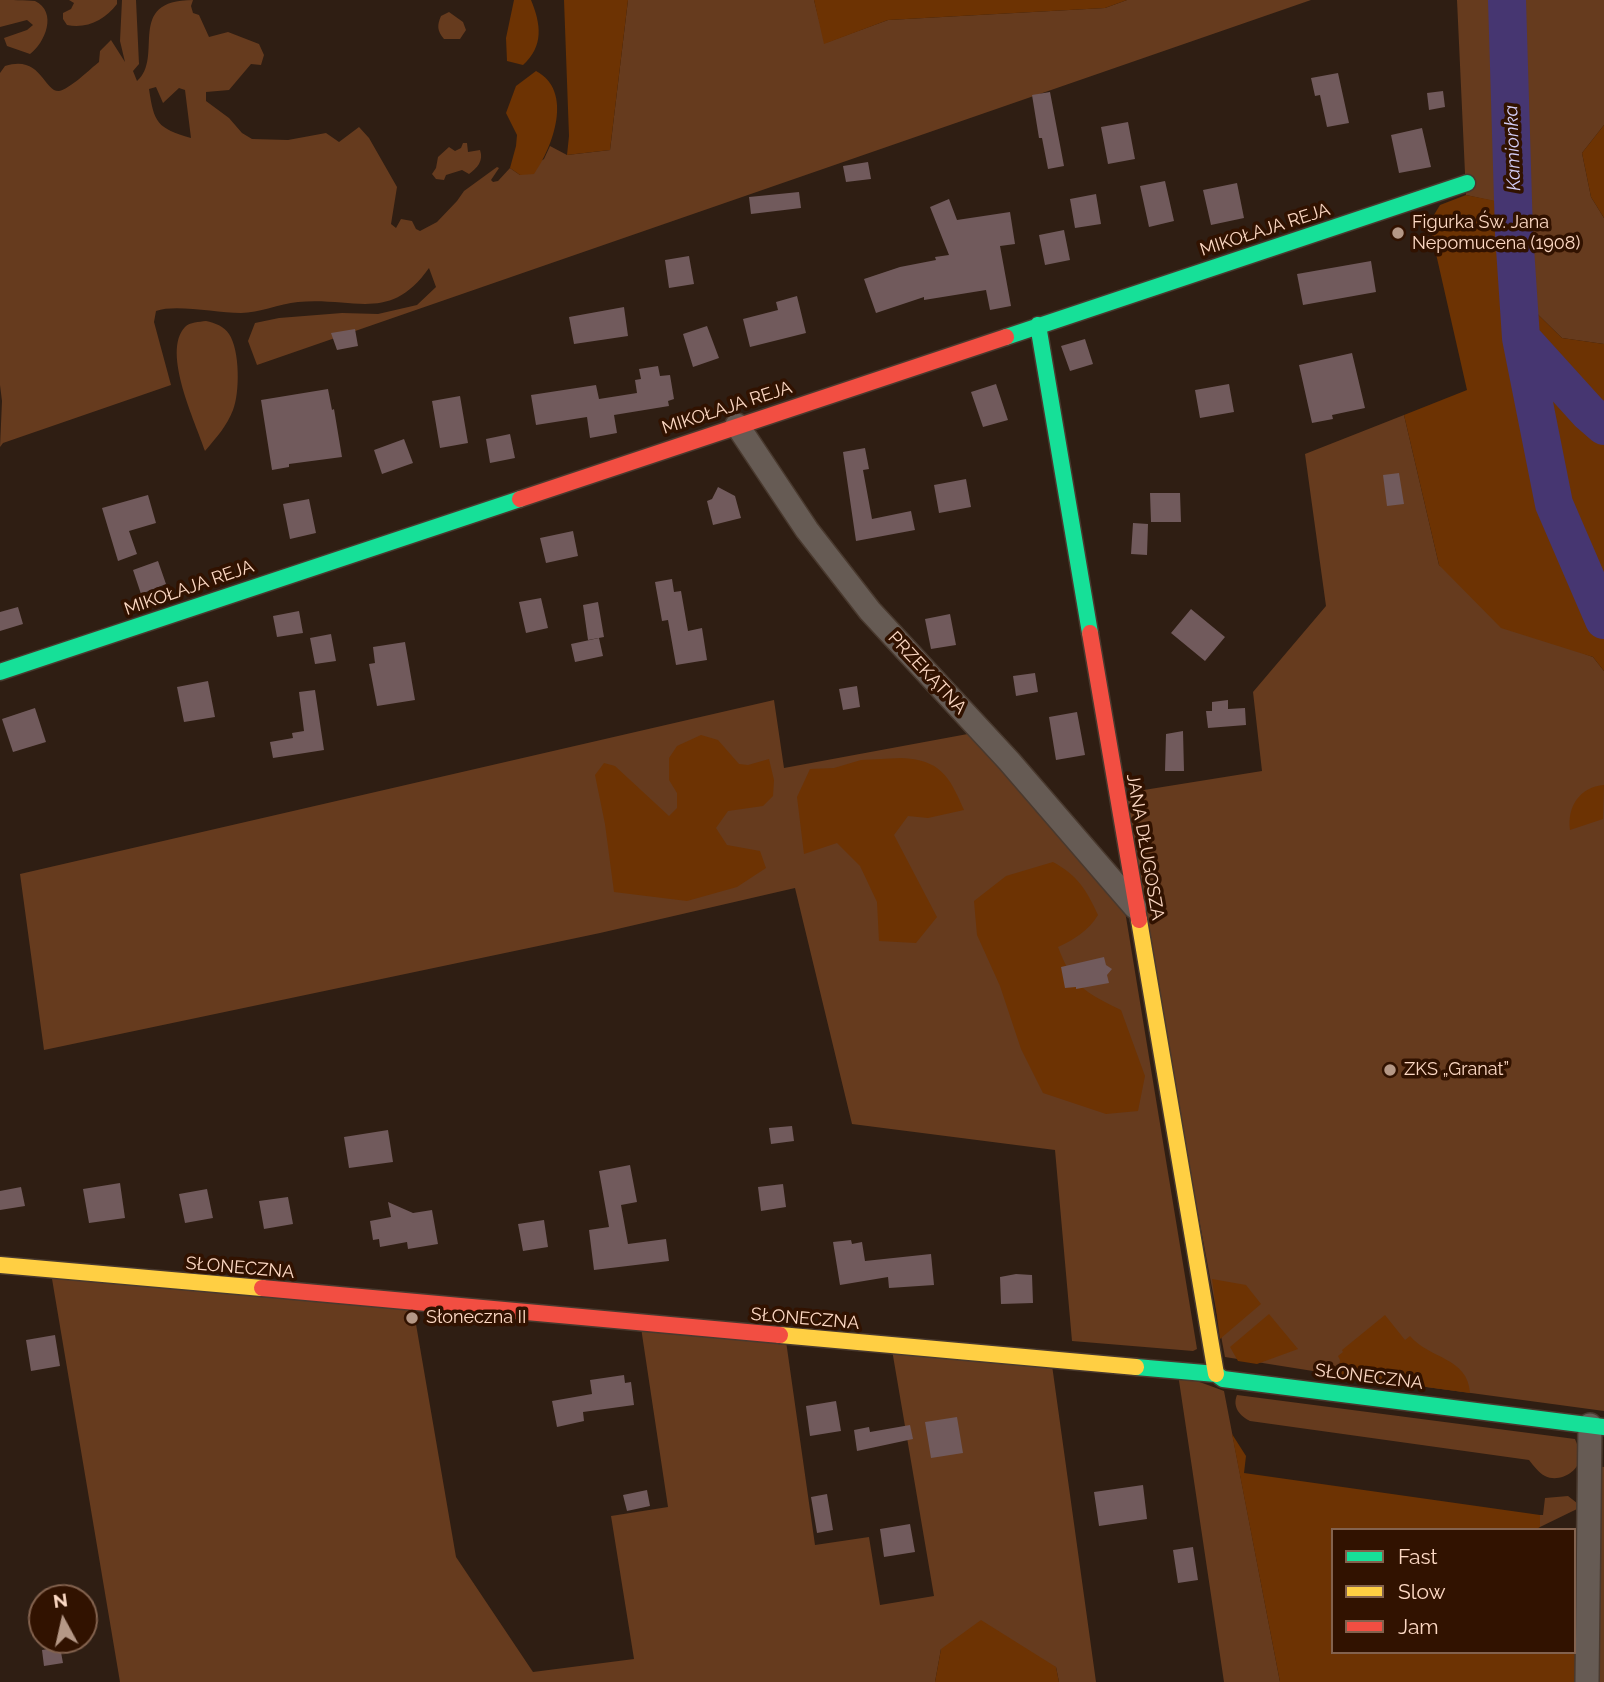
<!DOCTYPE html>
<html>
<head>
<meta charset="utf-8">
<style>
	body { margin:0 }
	#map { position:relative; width:1604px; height:1682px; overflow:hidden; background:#2f1e13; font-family:Raleway,sans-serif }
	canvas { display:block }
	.legend { position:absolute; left:1331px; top:1528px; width:245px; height:126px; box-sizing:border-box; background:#311200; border:2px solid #83624e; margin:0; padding:9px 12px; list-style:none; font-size:21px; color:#fdd9c4 }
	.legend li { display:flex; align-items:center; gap:14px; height:35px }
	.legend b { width:35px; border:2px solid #83624e }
	.north { position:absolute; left:28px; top:1584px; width:70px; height:70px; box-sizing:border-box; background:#311200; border:2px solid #83624e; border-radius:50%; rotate:352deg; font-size:19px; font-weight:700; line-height:28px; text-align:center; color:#fdd9c4 }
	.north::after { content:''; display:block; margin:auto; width:24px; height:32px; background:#b59886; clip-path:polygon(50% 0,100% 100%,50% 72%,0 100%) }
</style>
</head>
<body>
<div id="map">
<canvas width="1604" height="1682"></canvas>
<ul class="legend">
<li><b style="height:9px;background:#16e098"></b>Fast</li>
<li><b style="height:9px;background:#ffcf43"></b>Slow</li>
<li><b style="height:9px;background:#f24e42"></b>Jam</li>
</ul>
<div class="north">N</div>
</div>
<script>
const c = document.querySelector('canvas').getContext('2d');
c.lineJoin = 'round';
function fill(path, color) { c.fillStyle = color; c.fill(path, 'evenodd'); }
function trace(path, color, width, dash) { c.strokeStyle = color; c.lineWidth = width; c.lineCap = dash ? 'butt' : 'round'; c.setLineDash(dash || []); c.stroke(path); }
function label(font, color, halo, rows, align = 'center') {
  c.font = font + ' Raleway,sans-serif'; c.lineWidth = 7; c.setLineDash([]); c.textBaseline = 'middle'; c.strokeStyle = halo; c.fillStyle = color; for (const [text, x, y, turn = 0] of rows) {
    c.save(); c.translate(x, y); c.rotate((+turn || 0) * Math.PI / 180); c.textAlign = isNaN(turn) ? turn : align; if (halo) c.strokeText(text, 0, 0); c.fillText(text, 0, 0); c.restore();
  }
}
fill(new Path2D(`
	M0 0C10 0 26 0 35 1 58 12 45 43 30 54L7 46 4 38 27 30 33 25 27 20 0 27Z
	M69 0H117V4C105 20 87 29 67 25L63 19V13L71 9 74 3Z
	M122 0H136L139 64 133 71 137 81C165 57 124 0 193 0L191 6 193 13 199 15 209 37 228 32 259 44 264 55 261 65 251 64 229 90 206 92V101L229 118 242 133 252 139 288 140 326 133 339 142 359 127 369 138 397 187 391 224 396 228 401 219 412 221 416 229 420 231 437 222 457 201 464 191 497 167 499 168 491 180 493 182 498 181 510 168 520 175 544 159 550 146 567 155 610 150 628 0H814L825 43 888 20 1105 8 1127 0H1311L257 365 248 341 255 323 279 318 342 313 378 314 417 305 436 287 429 268C390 323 356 297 298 302 279 304 259 313 241 313 216 313 176 304 156 311L154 322 171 385 3 443 0 447 2 401 0 385V73L5 66C41 54 44 92 59 91 70 89 90 69 99 62L100 51 111 40 125 62 120 41ZM156 87 163 103 179 88 185 90 191 138C157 128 154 123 149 89Z
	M1457 0H1604V125L1582 153 1591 197 1604 218V344L1562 338 1516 293 1511 205 1466 195Z
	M449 12 463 22 466 30 460 39H444C437 31 437 25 441 16Z
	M463 143H467L468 152 480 150C484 161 477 168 469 174L462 170 446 175 444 180 436 179 432 174 436 168 438 157 449 147 455 151 461 148Z
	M206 321C215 323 224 326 229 334 240 350 240 393 233 410 227 426 216 438 205 451 196 423 161 352 185 327 190 322 199 322 206 321Z
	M1404 415 1439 565 1564 646 1593 657 1604 671V1411L1338 1375 1225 1357 1119 794 1262 771 1253 692 1326 606 1305 454Z
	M774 700 784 768 973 733 1125 911 1197 1349 1193 1351 1072 1341 1055 1150 852 1124 795 888 600 933 44 1050 20 874Z
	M50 1267 412 1301 456 1557 533 1672 634 1659 611 1516 668 1507 640 1321 785 1334 815 1545 869 1537 880 1605 934 1596 891 1344 1051 1358 1096 1682H1059L1056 1667 941 1649 935 1682H120Z
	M1178 1374 1224 1391 1280 1682H1224Z
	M1237 1395 1575 1439C1577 1444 1580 1451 1580 1456 1580 1472 1559 1483 1545 1476 1539 1473 1533 1465 1529 1460L1250 1421C1240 1416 1232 1407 1237 1395Z
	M1597 1466 1604 1467V1682H1595Z
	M1568 1496 1577 1503V1509L1540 1527V1515H1543L1545 1498Z`), '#663b1e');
fill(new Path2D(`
	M514 0H531C541 24 544 46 523 65L507 61 506 38Z
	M564 0H628L610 150 567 155 569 136Z
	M814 0H1127L1105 8 888 20 824 44Z
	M536 71C574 91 553 147 534 174L520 175 510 168 516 146 517 135 506 113 516 86Z
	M1604 125V218L1591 197 1582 153Z
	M1466 195 1511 204 1516 293 1562 338 1604 344V671L1593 657 1501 628 1439 565 1404 415 1467 390 1429 223 1440 205Z
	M701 735 718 740 739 764 748 765 769 759 774 780 773 796 763 806 728 811 716 828 727 845 760 851 766 868 737 887 687 901 614 892 605 824 595 775 604 763 615 766 669 816 677 808V793L669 780V758L677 746Z
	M901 758C940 760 949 775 964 810L928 818 908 816 894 835 937 917 916 943 879 941 877 902 860 866 837 843 804 854 797 797 810 769 834 768 861 760Z
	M1604 785 1603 819 1570 830C1567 806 1580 787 1604 785Z
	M1053 862C1078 876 1086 889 1098 915 1088 931 1075 939 1058 947 1073 986 1084 992 1121 1010L1145 1076 1138 1111 1106 1114 1043 1093 1021 1049 1000 986 977 935 974 901 1006 876Z
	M1212 1279 1246 1285 1261 1304 1220 1339Z
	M1269 1314 1298 1349 1257 1364 1238 1361 1230 1347Z
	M1385 1315 1405 1340 1410 1336C1429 1359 1468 1357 1470 1393L1338 1375 1340 1360 1338 1356 1343 1352 1342 1350Z
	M1232 1434 1246 1456 1244 1473 1540 1515V1527L1535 1530H1333V1652H1574V1641L1577 1643V1682H1280Z
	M981 1620 1056 1667 1059 1682H935L941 1649Z`), '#6d3303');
trace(new Path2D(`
	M1507 0 1514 233 1521 338 1589 413 1604 426
	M1521 338 1554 504 1604 620`), '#463671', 38);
fill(new Path2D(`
	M1338 73 1349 123 1327 127 1320 95 1315 96 1311 78Z
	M1443 91 1445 107 1429 110 1427 93Z
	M1050 92 1064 166 1048 169 1042 138H1039L1032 95Z
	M1128 122 1135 159 1108 164 1101 127Z
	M1422 128 1431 167 1399 173 1391 135Z
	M868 162 871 179 846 182 843 166Z
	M1165 181 1174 221 1149 227 1140 186Z
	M1237 183 1244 218 1211 225 1203 190Z
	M799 192 801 208 751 214 749 197Z
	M1096 194 1101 224 1075 228 1070 199Z
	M949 199 957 220 1010 212 1015 244 1000 246 1011 306 990 310 986 290 924 300V297L876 313 864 279 900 267 936 260 935 257 949 255 930 207Z
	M1064 230 1070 260 1045 265 1039 235Z
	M689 256 694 284 669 288 665 260Z
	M1371 261 1376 292 1303 305 1297 274Z
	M797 296 806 333 750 347 743 319 778 310 776 302Z
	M624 307 628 336 574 344 569 317Z
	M707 326 719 358 693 367 683 334Z
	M355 329 358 346 337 350 331 333Z
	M1085 339 1093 364 1070 371 1061 346Z
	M1352 353 1365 408 1332 415 1333 419 1312 423 1299 365Z
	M658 366 660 376 670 375 674 399 668 401 669 406 614 415 617 433 590 438 587 417 536 425 531 395 596 385 599 399 637 393 635 380 641 379 639 369Z
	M996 384 1008 420 983 427 971 392Z
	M1229 384 1234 412 1200 418 1195 390Z
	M328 389 332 410 334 409 342 457 289 464V467L272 470 261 400Z
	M460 396 468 443 440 448 432 401Z
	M510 434 515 458 490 463 486 439Z
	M404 439 413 463 382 474 374 450Z
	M865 448 869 469 863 470 872 519 911 511 915 530 856 541 843 452Z
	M1399 473 1404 504 1387 506 1383 475Z
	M966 479 971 507 939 513 934 485Z
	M718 487 735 496 741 518 713 525 707 501 712 499Z
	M1150 493H1180L1181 522H1151Z
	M148 495 156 523 129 531 137 554 118 561 102 508Z
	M309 499 316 533 290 539 283 504Z
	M1133 523 1148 524 1147 555 1131 554Z
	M573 531 578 556 546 563 540 538Z
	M158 561 166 584 141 594 133 570Z
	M672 579 674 592 681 591 688 631 702 628 707 660 676 665 668 620 662 621 655 582Z
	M541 598 548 628 526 633 519 602Z
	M598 602 604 637 588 640 583 605Z
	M18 607 23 624 0 631V612Z
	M1191 609 1225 637 1205 661 1171 633Z
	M299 611 303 633 277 637 273 616Z
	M950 614 956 645 931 649 925 619Z
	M331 634 336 661 315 664 310 638Z
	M599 638 603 656 575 662 571 644Z
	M405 642 415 700 377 706 369 664 375 663 373 647Z
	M1035 673 1038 692 1016 696 1013 676Z
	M208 681 215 717 184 722 177 687Z
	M857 686 860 707 843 710 839 689Z
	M315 690 324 750 273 758 270 742 293 738 292 733 304 731 299 692Z
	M1228 700V709L1245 708 1246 725 1208 728 1206 711H1212V702Z
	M35 708 46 742 13 752 2 719Z
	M1077 712 1085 755 1056 760 1049 717Z
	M1183 731 1184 771H1165L1166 734Z
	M1104 957 1106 965 1112 969 1107 975 1109 983 1076 989V987L1065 988 1061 967Z
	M792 1126 794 1141 771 1144 769 1128Z
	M388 1130 393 1162 349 1168 344 1137Z
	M630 1165 637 1202 621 1205 628 1244 666 1239 669 1261 594 1270 589 1230 609 1227 599 1171Z
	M120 1183 125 1218 89 1223 83 1189Z
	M783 1184 786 1207 761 1211 758 1187Z
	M21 1187 25 1206 0 1210V1191Z
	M207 1189 213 1218 185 1223 179 1194Z
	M288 1197 293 1224 264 1229 259 1201Z
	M388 1202 413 1213 432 1210 438 1244 408 1249 407 1242 380 1247 379 1239 373 1240 370 1221 391 1217Z
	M544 1220 548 1247 523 1251 518 1224Z
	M851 1240 852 1244 862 1242 865 1261 931 1254 934 1285 889 1288 888 1277 840 1285 833 1242Z
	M1016 1274 1032 1275 1033 1303 1001 1304 1000 1277Z
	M55 1335 60 1366 31 1371 26 1340Z
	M624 1375 625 1383 631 1382 634 1405 583 1412 584 1421 557 1427 552 1401 592 1394 590 1380Z
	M836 1401 841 1431 810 1436 806 1406Z
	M957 1417 963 1453 931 1458 925 1422Z
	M910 1425 913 1439 857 1451 854 1430 869 1427 870 1432Z
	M1143 1485 1147 1519 1099 1526 1094 1492Z
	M647 1490 650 1506 627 1511 623 1495Z
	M827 1494 833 1530 817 1533 811 1497Z
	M910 1524 915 1552 884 1557 880 1529Z
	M1193 1547 1198 1580 1178 1583 1173 1550Z
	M60 1647 63 1663 44 1666 42 1650Z`), '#715a5c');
const street = new Path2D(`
	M737 425 807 530 870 611 1009 761 1135 907
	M1587 1682 1590 1425`);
const fast = new Path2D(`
	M1038 325 1090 633
	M1006 337 1467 183
	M0 672 520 499
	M1136 1367 1216 1374 1223 1379 1604 1427`);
const slow = new Path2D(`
	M1139 920 1216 1374
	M0 1265 262 1288
	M780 1335 1136 1367`);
const jam = new Path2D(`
	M520 499 1006 337
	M1090 633 1139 920
	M262 1288 780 1335`);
trace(street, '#49392e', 26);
trace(fast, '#49392e', 19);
trace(slow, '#49392e', 19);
trace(jam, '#49392e', 19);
trace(street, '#665b54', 23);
trace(fast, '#16e098', 16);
trace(slow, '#ffcf43', 16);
trace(jam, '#f24e42', 16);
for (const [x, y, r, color] of [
	[1398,233,7,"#b59886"],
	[1390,1070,7,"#b59886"],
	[412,1318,7,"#b59886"]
]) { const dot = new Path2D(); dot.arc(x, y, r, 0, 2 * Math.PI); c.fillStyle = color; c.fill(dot); trace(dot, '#311200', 2.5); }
label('18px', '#fdd9c4', '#311200', [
	["Figurka Św. Jana",1412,223],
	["Nepomucena (1908)",1412,244],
	["ZKS „Granat”",1404,1070],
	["Słoneczna II",426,1318]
], 'left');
label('18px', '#fdd9c4', '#311200', [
	["MIKOŁAJA REJA",1265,230,-18],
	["MIKOŁAJA REJA",727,408,-18],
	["MIKOŁAJA REJA",189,588,-19],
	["PRZEKĄTNA",927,673,47],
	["JANA DŁUGOSZA",1145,847,80],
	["SŁONECZNA",240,1268,5],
	["SŁONECZNA",805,1319,5],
	["SŁONECZNA",1369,1377,7]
]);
label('italic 19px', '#d4cef6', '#311200', [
	["Kamionka",1513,148,-92]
]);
</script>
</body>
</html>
